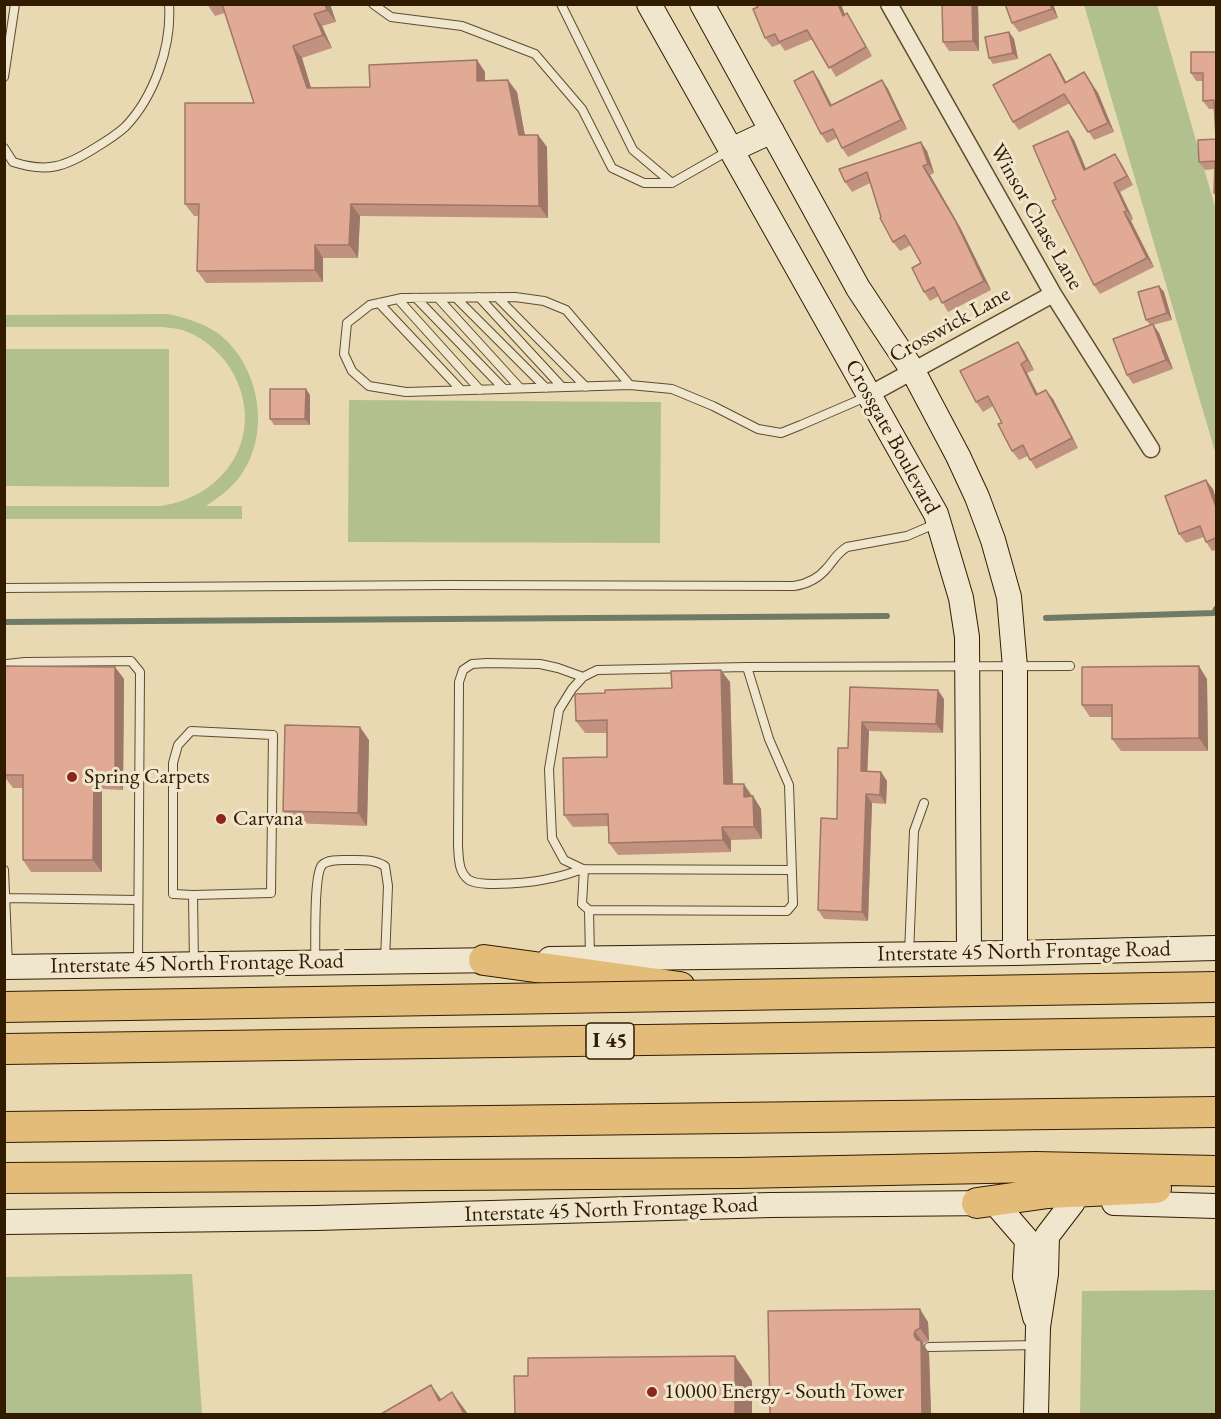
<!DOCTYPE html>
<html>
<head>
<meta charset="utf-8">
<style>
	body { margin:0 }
	#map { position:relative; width:1221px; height:1419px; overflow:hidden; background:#e8d9b3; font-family:"EB Garamond",serif }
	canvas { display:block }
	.frame { position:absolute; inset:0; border:6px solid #311c00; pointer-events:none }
</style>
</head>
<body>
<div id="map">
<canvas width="1221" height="1419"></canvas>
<div class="frame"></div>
</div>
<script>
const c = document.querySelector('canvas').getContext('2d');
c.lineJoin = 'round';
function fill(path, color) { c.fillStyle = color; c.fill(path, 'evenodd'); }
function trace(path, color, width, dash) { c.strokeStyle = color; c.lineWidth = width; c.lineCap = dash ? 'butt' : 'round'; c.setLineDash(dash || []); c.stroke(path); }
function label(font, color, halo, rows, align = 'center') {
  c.font = font + ' "EB Garamond",serif'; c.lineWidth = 6; c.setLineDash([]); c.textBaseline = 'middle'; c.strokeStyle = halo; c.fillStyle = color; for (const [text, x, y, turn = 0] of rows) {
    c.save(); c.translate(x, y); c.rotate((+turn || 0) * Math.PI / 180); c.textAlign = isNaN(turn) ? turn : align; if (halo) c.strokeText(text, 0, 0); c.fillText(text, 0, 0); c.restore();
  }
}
fill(new Path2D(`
	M1084 5H1157L1216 210V455Z
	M168 314C186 318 204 323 219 334 261 367 272 437 238 479 229 490 218 498 206 506H242V519H5V506H160C227 497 266 434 233 373 223 355 205 338 185 331 178 328 170 328 162 327H5V315Z
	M5 349H169V487L5 486Z
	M349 400 661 402 660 543 348 542Z
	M192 1274 202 1414H5V1277Z
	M1216 1290V1414H1080L1082 1291Z`), '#b2c090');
trace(new Path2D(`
	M1046 618 1214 613 1216 609
	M4 622 887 616`), '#6f7b65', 6);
const lane = new Path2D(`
	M373 4 391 17 462 26 535 54 582 109 612 168 644 183H672L728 151
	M561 4 633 150 672 183
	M4 77 15 4
	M4 148 13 162C47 173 65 167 95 148 105 142 116 135 125 127 154 97 172 46 169 4
	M479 297 562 387
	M497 297 586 387
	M416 298 504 389
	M438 298 520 388
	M456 298 546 388
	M398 299 480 390
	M379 303 461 390
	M630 385 566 310 544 301 515 297 402 298 370 305 347 323 344 354 352 371 369 386 406 392 630 385 672 389 713 406 758 429 781 433 801 425 866 397
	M4 588 449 585 794 586C807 584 818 579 827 568 834 560 837 553 847 547L907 536 935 524
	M4 666 7 664 25 662 131 661 140 672 138 962
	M583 677 558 668 540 664 487 663 472 664 463 670 459 682 458 846C459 858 458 872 469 880 482 888 537 882 552 878 563 876 573 872 584 869L791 870
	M583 869 564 860 552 838 549 769 559 710 572 689 583 677 597 670 747 667
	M584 869 582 904 589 910 787 911 793 904 789 785 769 739 747 667 1070 666
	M4 870 8 966
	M193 895 271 893 273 735 191 731 178 745 173 763V894L193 895 194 964
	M6 898 138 900
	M589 910 590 957
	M909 954 914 831 924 803
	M315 962C316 945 313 876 322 865 328 859 341 860 349 860 362 860 374 859 385 866L388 886 385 960
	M929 1347 1037 1345`);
const street = new Path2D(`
	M889 4 1053 294 1151 449
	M869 395 1053 294`);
const secondary = new Path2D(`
	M649 4 936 514 961 598 967 637 969 953
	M702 4 858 288 913 371 958 456 977 497 993 540 1009 597 1015 667V953
	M731 150 772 131
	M550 959 1015 953 1216 948
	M4 967 500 960
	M995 1203 1027 1240 1025 1277 1035 1317
	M1114 1203 1216 1206
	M4 1222 316 1218 771 1205 995 1203
	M1036 1414 1038 1327 1046 1274 1047 1236 1073 1202`);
const highway = new Path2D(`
	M484 960 680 987
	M4 1007 499 999
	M4 1049 1216 1032
	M4 1127 1216 1112
	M4 1178 739 1173 1036 1167 1216 1171
	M977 1203 1048 1193 1156 1188`);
trace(lane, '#5f4b2d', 10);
trace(street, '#5f4b2d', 19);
trace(secondary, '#311c00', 26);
trace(highway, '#311c00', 32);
trace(lane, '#f0e6ce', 8);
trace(street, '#f0e6ce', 16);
trace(secondary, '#f0e6ce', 24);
trace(highway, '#e4bc7a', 30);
const highwayBridge = new Path2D(`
	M499 999 1216 987`);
trace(highwayBridge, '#311c00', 32, []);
trace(highwayBridge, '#e4bc7a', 30);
fill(new Path2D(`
	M207 4H330L336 22 322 26 332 48 302 58 311 88 370 87 477 60 485 72V81L517 92 525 135H538L547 147 548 218 360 216 358 258H323V282L206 283 197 271 199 216H194L185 204 254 103 225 13 215 16Z
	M978 4 979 51H949L943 42Z
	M1053 4 1058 18 1019 32 1012 23Z
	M758 7 845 14 847 13 853 23 872 56 836 77 813 39 785 51 780 44 772 47 765 38Z
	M1009 32 1014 39 1018 59 993 64 989 58Z
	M1216 52V196L1214 193 1215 169 1205 170 1199 162 1216 139 1215 109H1209L1203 101V81H1196L1191 73Z
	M1050 54 1056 63 1066 82 1089 80 1098 93 1114 132 1094 140 1070 103 1019 130 1013 122Z
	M813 71 819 80 832 105 882 80 888 89 907 129 848 157 842 148 837 138 827 143 821 134Z
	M1068 131 1074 140 1086 169 1121 163 1133 185 1120 192 1133 219 1131 221 1154 267 1100 294 1094 285 1056 199Z
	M927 151 934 173 930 175 961 229 991 290 948 312 939 296 930 301 924 292 921 263 911 245 900 251 893 242 881 217 870 183 852 192 845 182 839 169Z
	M1159 286 1164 292 1172 320 1153 325 1159 333 1173 369 1133 384 1127 375 1150 325 1146 320Z
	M1018 342 1024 351 1034 370 1027 373 1038 394 1053 399 1078 448 1036 469 1028 456 1019 460 1012 451 1002 423 993 406 983 412 976 402Z
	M306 389 310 395V425H274L270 419Z
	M1213 489 1216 499V550L1212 551 1206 542 1204 537 1186 543 1179 534Z
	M115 667 124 679 123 790 102 789V872H31L23 860V788H13L4 776Z
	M1207 679 1208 751H1121L1112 739V717H1090L1082 705Z
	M730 682 733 784 753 796 761 809 762 839 731 840V852L618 855 609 843V826L573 827 564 815 607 757V733H585L576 721 605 693 672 688Z
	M850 687 944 699 943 733 869 731 867 772H881L887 781 886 804 872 803 868 921 824 919 818 910 837 819 848 748Z
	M369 740 367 826 292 823 283 811Z
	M928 1322 929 1341 924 1343 923 1345 929 1353 931 1414H770Z`), '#c29280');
fill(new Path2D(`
	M325 4H330L336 22 327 10Z
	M838 4H841L849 25 843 16Z
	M972 4H978L979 51 973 41Z
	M1050 4H1053L1058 18 1052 9Z
	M847 13 853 23 872 56 866 47Z
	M314 14 322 26 332 48 323 35Z
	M1009 32 1014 39 1018 59 1013 53Z
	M293 46 302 58 315 101 307 88Z
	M1050 54 1056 63 1071 91 1065 83Z
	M477 60 485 72V93L477 81Z
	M813 71 819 80 836 115 830 106Z
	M1084 72 1098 93 1114 132 1108 123Z
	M508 80 517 92 527 148 519 135Z
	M882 80 888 89 907 129 901 120Z
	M1068 131 1074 140 1090 179 1084 170Z
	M538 135 547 147 548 218 539 206Z
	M921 142 927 151 934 173 928 164Z
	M1115 154 1121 163 1133 185 1127 176Z
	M923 166 930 175 961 229 991 290 984 281Z
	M1114 183 1120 192 1133 219 1127 211Z
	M351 204 360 216 358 258 349 245Z
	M1124 212 1131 221 1154 267 1147 258Z
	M315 245 323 258V282L315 270Z
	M1159 286 1164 292 1172 320 1167 313Z
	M1153 324 1159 333 1173 369 1166 360Z
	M1018 342 1024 351 1034 370 1027 360Z
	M1021 364 1027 373 1043 405 1036 395Z
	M306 389 310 395V425L305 419Z
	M1046 390 1053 399 1078 448 1072 438Z
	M1206 480 1213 489 1216 499V507Z
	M1199 666 1207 679 1208 751 1199 738Z
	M115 667 124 679 123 790 115 777Z
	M721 670 730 682 733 797 724 784Z
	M938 690 944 699 943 733 936 724Z
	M862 722 869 731 867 780 861 771Z
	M360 727 369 740 367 826 358 813Z
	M881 772 887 781 886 804 880 795Z
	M94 777 102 789V872L93 860Z
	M744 784 752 796 753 809 744 797Z
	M866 794 872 803 868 921 862 912Z
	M753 796 761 809 762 839 754 827Z
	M722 827 731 840V852L723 840Z
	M920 1309 928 1322 929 1341 920 1328Z
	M915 1331 929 1353 931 1414H922L914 1335Z
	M735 1356 752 1381V1414H735Z
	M431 1385 449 1410 439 1401Z
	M452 1392 468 1414H464Z`), '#9e7768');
const building = new Path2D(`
	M222 4H325L327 10 314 14 323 35 293 46 307 88 370 87 369 65 477 60V81L508 80 519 135H538L539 206 351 204 349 245H315V270L197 271 199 204H185V103H254Z
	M756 4H838L843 16 847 13 866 47 829 68 807 30 779 42 775 34 765 38 753 9 758 7Z
	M942 4H972L973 41 943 42Z
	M1005 4H1050L1052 9 1012 23Z
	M1009 32 1013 53 989 58 985 37Z
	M1191 52H1216V193H1214L1215 161 1199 162 1198 140 1216 139 1214 100 1203 101V73H1191Z
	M1050 54 1065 83 1084 72 1092 85 1108 123 1088 132 1064 94 1013 122 993 85Z
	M813 71 830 106 882 80 901 120 842 148 833 129 821 134 794 81Z
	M1068 131 1084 170 1115 154 1127 176 1114 183 1127 211 1124 212 1147 258 1094 285 1052 201 1056 199 1033 146Z
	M921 142 928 164 923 166 955 220 984 281 942 303 934 287 924 292 912 268 921 263 905 235 893 242 880 218 881 217 867 172 845 182 839 169Z
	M1159 286 1167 313 1146 320 1138 292Z
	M1153 324 1166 360 1127 375 1113 339Z
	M1018 342 1027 360 1021 364 1036 395 1046 390 1072 438 1030 460 1023 445 1012 451 998 424 1002 423 988 396 976 402 960 371Z
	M270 389H306L305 419H270Z
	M1206 480 1216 507V538L1206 542 1200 526 1179 534 1165 496Z
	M5 666 115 667V777H94L93 860H23V775H4Z
	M1199 666V738L1112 739V705H1082V667Z
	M721 670 724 784H744V797L753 796 754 827H722L723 840 609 843 608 814 564 815 563 758 607 757V720L576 721 575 694 605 693V690L672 688 671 671Z
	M850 687 938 690 936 724 862 722 861 771 881 772 880 795 866 794 862 912 818 910 821 818 837 819 838 748H848Z
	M285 725 360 727 358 813 283 811Z
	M920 1309V1328L915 1331 914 1335 917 1340 921 1341 922 1414H770L768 1311Z
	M735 1356V1414H515L514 1376H528V1358Z
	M431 1385 439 1401 452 1392 464 1414H381Z`);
fill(building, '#e1aa95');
trace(building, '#9e7768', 1.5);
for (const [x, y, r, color] of [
	[72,777,6,"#8f2418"],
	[221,819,6,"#8f2418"],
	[652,1392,6,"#8f2418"]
]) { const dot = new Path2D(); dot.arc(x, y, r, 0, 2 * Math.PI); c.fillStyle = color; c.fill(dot); trace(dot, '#f0e6ce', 2); }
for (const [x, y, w] of [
	[610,1041,48]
]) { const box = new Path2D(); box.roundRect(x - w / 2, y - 18, w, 36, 4.5); c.fillStyle = '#f0e6ce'; c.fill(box); trace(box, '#311c00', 1.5); }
label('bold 21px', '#311c00', null, [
	["I 45",610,1041]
]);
label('22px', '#311c00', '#f0e6ce', [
	["Winsor Chase Lane",1036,217,60],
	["Crosswick Lane",950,325,-29],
	["Crossgate Boulevard",892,437,61],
	["Interstate 45 North Frontage Road",1024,952,-1],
	["Interstate 45 North Frontage Road",197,964,-1],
	["Interstate 45 North Frontage Road",611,1210,-2]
]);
label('22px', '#311c00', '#f0e6ce', [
	["Spring Carpets",84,777],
	["Carvana",233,819],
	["10000 Energy - South Tower",664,1392]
], 'left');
</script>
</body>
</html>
